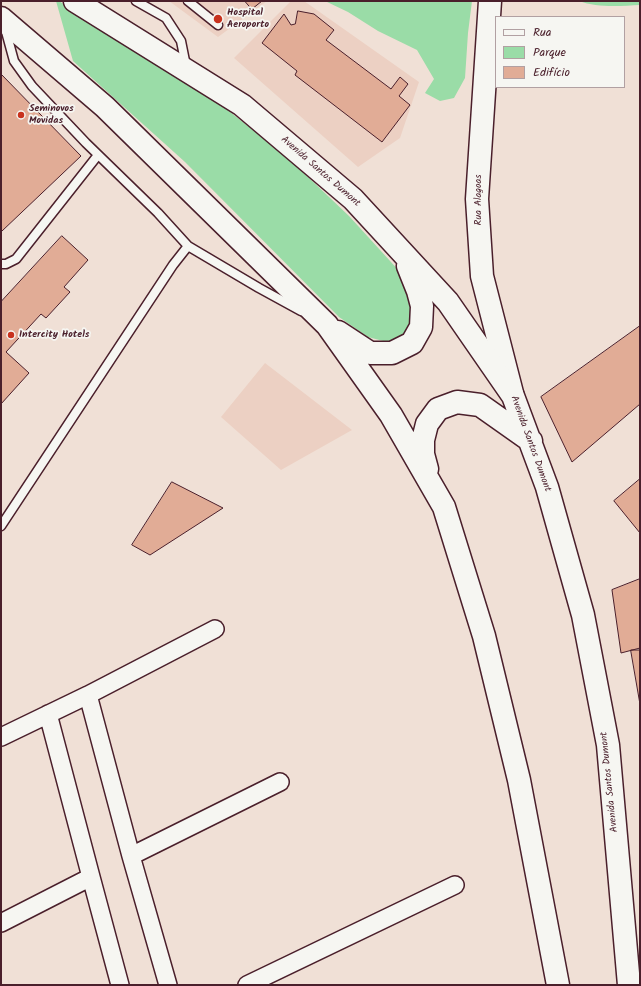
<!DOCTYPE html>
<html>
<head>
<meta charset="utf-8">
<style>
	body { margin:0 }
	#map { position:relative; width:641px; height:986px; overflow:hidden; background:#f0e0d6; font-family:Kalam,sans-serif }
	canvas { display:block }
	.frame { position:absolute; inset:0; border:2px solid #4a1f2b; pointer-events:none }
	.legend { position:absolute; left:495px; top:16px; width:130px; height:72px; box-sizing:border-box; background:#f6f6f2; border:1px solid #b1a0a2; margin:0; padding:5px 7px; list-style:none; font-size:12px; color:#4a1f2b }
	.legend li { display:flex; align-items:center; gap:8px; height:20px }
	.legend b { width:20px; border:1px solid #b1a0a2 }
</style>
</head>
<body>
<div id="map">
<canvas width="641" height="986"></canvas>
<div class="frame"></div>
<ul class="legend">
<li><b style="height:5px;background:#f6f6f2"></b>Rua</li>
<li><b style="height:11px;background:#9adca7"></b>Parque</li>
<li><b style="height:11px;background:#e1ac96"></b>Edifício</li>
</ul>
</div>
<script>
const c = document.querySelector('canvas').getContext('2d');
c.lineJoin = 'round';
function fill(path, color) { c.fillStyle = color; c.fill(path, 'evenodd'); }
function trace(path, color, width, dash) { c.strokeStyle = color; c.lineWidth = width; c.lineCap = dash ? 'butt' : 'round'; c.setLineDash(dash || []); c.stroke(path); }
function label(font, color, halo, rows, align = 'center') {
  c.font = font + ' Kalam,sans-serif'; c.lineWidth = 3.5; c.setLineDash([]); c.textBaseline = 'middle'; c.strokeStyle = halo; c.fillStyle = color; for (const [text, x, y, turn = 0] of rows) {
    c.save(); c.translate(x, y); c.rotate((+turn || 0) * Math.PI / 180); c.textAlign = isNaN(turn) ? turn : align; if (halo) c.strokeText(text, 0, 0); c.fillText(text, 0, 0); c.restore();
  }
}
fill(new Path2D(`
	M169 1H267L218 37Z
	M291 1H304L419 82 400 138 358 167 234 58Z
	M265 363 352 430 281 470 221 417Z`), '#ecd0c3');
fill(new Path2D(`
	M56 1H59L225 108 286 156 349 216 401 273 415 300 414 318 408 334 387 342 368 337 339 317 185 162 73 61Z
	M325 1H472L468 33 465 78 454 98 440 101 425 93 434 79 417 50 378 31 348 12Z
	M579 1H640V5C621 6 597 8 579 1Z`), '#9adca7');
const building = new Path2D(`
	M245 1H262L252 9Z
	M298 11 314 14 334 30 326 40 391 89 400 77 408 84 399 96 410 105 382 142 295 75 297 71 262 43 284 14 291 25 295 24Z
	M1 74 81 156 2 231 1 230Z
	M62 236 88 260 64 287 70 292 46 318 41 314 6 352 29 373 1 404V302Z
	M640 326V404L572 462 541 397Z
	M640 479V533L614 501Z
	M172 482 223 508 150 555 132 545Z
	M640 579V648L621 653 612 590Z
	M631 650H640V704Z`);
fill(building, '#e1ac96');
trace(building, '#4a1f2b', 1);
const lane = new Path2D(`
	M136 1 166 18 181 41 186 66
	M188 1 218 25
	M5 28 14 61 32 86 86 143 158 213 188 246 259 288 301 311
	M1 264H6L16 259 98 155
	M1 526 173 265 188 246`);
const street = new Path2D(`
	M88 695 131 856 168 985
	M48 714 91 877 120 985
	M1 737 88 695 215 629
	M131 856 280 782
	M1 923 91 877
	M247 985 455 885`);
const primary = new Path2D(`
	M490 1 477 199 482 276 512 393`);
const highway = new Path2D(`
	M75 1 242 105 353 199 448 302 513 396 547 487 583 615 608 745 629 985
	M1 18 105 107 327 325 391 415 444 507 484 636 519 780 558 985
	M338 332 370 353H392L412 343 421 327 422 306 418 291 408 266
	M427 469 423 454V440L427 424 438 409 457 402 480 405 531 441`);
trace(lane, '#4a1f2b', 11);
trace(street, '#4a1f2b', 20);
trace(primary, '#4a1f2b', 25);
trace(highway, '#4a1f2b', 25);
trace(lane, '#f6f6f2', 8);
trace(street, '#f6f6f2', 17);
trace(primary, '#f6f6f2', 22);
trace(highway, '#f6f6f2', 22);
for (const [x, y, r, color] of [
	[218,19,5,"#c8321e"],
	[21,115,4,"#c8321e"],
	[11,335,4,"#c8321e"]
]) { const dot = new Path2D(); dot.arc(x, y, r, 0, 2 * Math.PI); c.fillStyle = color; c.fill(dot); trace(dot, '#f6f6f2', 1.5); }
label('bold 10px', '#4a1f2b', '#f6f6f2', [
	["Hospital",227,13],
	["Aeroporto",227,25],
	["Seminovos",29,109],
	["Movidas",29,121],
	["Intercity Hotels",19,335]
], 'left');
label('10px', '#4a1f2b', '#f6f6f2', [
	["Avenida Santos Dumont",320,172,41],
	["Rua Alagoas",479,200,-90],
	["Avenida Santos Dumont",530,444,70],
	["Avenida Santos Dumont",610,782,-96]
]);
</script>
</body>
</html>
